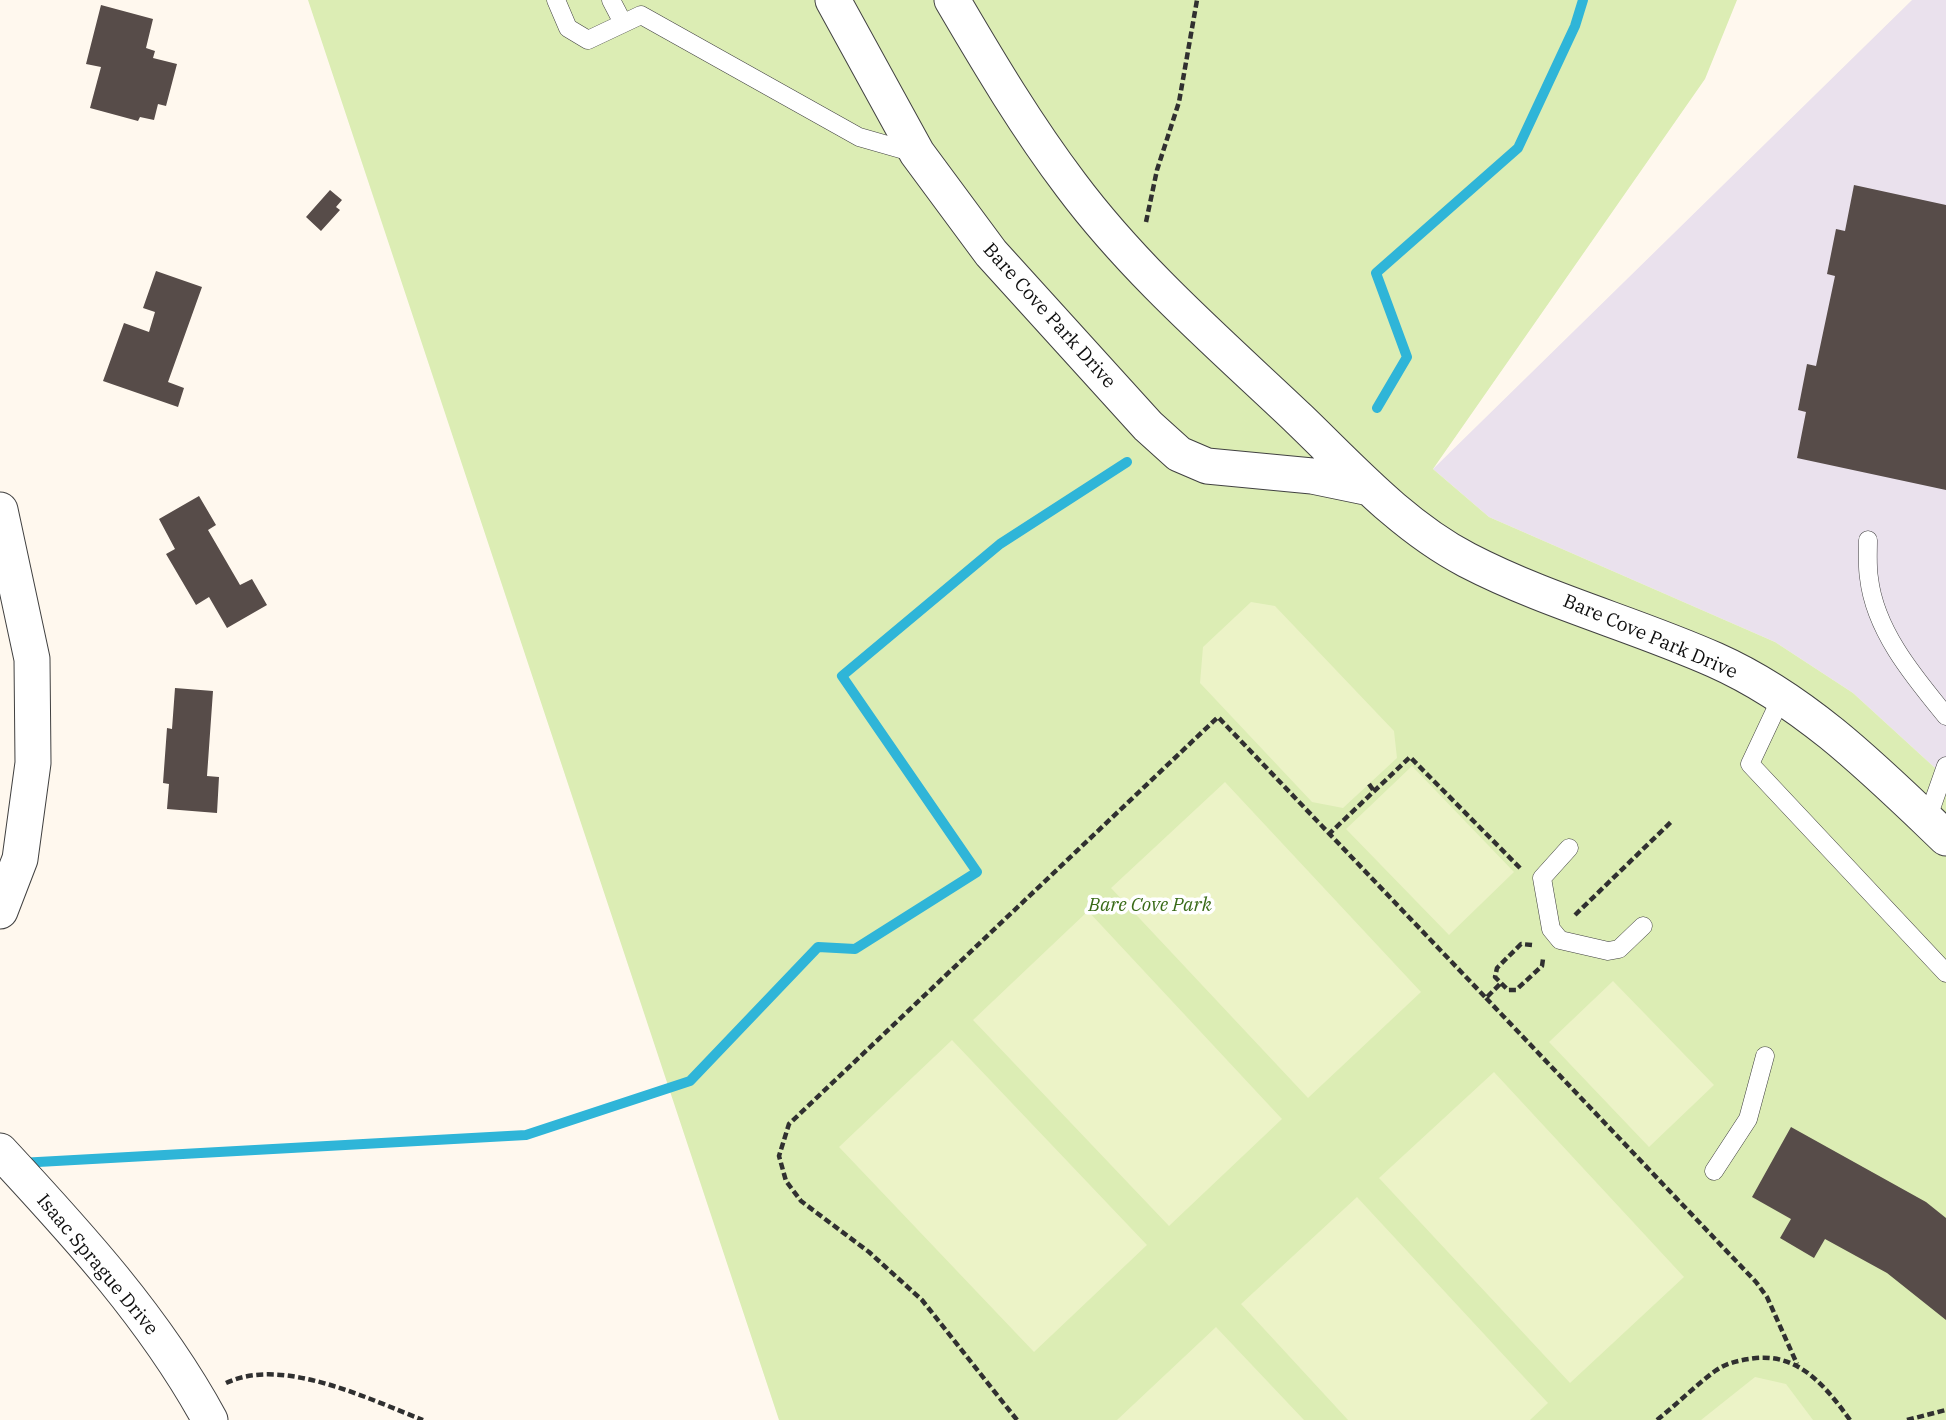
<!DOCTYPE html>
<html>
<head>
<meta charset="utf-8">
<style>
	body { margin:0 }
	canvas { display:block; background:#fff8ee }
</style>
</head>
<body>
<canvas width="1946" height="1420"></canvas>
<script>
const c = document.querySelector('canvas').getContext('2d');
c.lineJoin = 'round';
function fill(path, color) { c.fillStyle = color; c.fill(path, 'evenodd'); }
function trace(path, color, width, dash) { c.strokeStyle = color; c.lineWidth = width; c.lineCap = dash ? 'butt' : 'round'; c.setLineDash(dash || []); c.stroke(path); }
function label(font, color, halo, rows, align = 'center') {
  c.font = font + ' "IBM Plex Serif",serif'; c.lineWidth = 7; c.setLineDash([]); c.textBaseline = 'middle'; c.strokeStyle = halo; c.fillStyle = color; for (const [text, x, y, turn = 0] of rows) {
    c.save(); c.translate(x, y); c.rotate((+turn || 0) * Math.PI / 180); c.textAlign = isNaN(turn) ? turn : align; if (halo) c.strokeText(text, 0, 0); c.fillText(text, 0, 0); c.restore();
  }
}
fill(new Path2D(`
	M1912 0H1946V778L1853 693 1775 642 1489 517 1433 469Z`), '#eae1ed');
fill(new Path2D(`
	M308 0H1737L1705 79 1433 469 1489 517 1775 642 1853 693 1946 778V1420H779Z`), '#dcedb4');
fill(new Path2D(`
	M1251 602 1275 606 1394 731 1397 758 1343 808 1312 802 1200 683 1203 647Z
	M1412 766 1514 872 1449 935 1346 829Z
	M1225 782 1421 992 1308 1098 1111 888Z
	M1088 911 1282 1119 1169 1226 973 1020Z
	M1613 981 1714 1085 1649 1147 1549 1042Z
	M952 1040 1147 1245 1034 1352 839 1147Z
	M1494 1072 1684 1277 1570 1383 1379 1178Z
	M1357 1197 1548 1403 1530 1420H1348L1241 1304Z
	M1216 1327 1304 1420H1117Z
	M1755 1377 1786 1384 1813 1420H1701Z`), '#ecf3c7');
trace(new Path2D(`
	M1377 408 1407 357 1376 273 1518 148 1575 26 1583 0
	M20 1163 526 1135 690 1081 818 947 855 949 977 872 842 676 1000 544 1127 462`), '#2fb5d8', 10);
fill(new Path2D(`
	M101 5 153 19 146 48 155 51 153 58 177 64 166 106 158 104 154 120 140 117 138 121 90 108 101 67 86 64Z
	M1854 185 1946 205V490L1797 458 1806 412 1798 410 1807 364 1816 366 1835 276 1827 274 1836 229 1845 231Z
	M330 190 342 200 336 207 340 210 321 231 306 217Z
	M156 271 202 287 168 382 184 388 178 407 103 381 124 323 149 332 155 312 143 308Z
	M199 496 216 525 208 530 240 585 252 579 267 605 227 628 209 597 196 605 166 554 175 549 159 519Z
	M175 688 213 691 207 776 219 777 217 813 167 809 169 784 163 783 167 728 172 729Z
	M1791 1127 1926 1202 1946 1218V1320L1887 1273 1825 1239 1814 1258 1780 1238 1791 1219 1752 1197Z`), '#574c49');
const lane = new Path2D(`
	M556 0 568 28 588 40 641 15 859 137 915 153
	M611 0 623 23
	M1868 540C1868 553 1867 566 1869 578 1875 631 1914 677 1946 716
	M1782 696 1750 764 1946 973
	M1927 820 1946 766
	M1569 848 1542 878 1551 929 1560 940 1608 951 1619 949 1643 926
	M1714 1171 1748 1119 1765 1056`);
const street = new Path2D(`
	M833 0 917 153 991 253 1148 426 1179 454 1207 466 1312 476 1370 488
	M952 0C989 63 1027 127 1071 185 1136 272 1220 344 1299 419 1351 469 1402 526 1467 560 1546 601 1634 624 1715 660 1805 700 1876 771 1946 838
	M0 510 32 659 33 763 20 859 0 911
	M0 1151C78 1235 155 1319 210 1420`);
trace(lane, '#414141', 19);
trace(street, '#414141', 37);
trace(new Path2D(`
	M1146 222 1157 170 1179 102 1197 0
	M1369 784 1374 791
	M1328 835 1410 757 1521 869
	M1575 915 1672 821
	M1532 945 1521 944 1497 968 1495 977 1508 990H1516L1542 966 1543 959
	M1486 998 1756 1282 1767 1297 1797 1364
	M226 1383C283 1356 368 1399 423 1420
	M1017 1420 922 1300 869 1252 801 1201 786 1181 779 1156 789 1124 1218 717 1486 998 1501 983
	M1657 1420C1677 1404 1695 1386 1715 1371 1728 1362 1741 1360 1756 1358 1800 1354 1826 1387 1850 1420
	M1907 1420 1946 1410`), '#303030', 4.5, [7, 3.5]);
trace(lane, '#fff', 18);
trace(street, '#fff', 35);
label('19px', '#0e0e0e', '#fff', [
	["Bare Cove Park Drive",1049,316,48],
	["Bare Cove Park Drive",1650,637,23],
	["Isaac Sprague Drive",97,1265,50]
]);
label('italic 19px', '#396b18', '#fff', [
	["Bare Cove Park",1150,906]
]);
</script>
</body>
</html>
